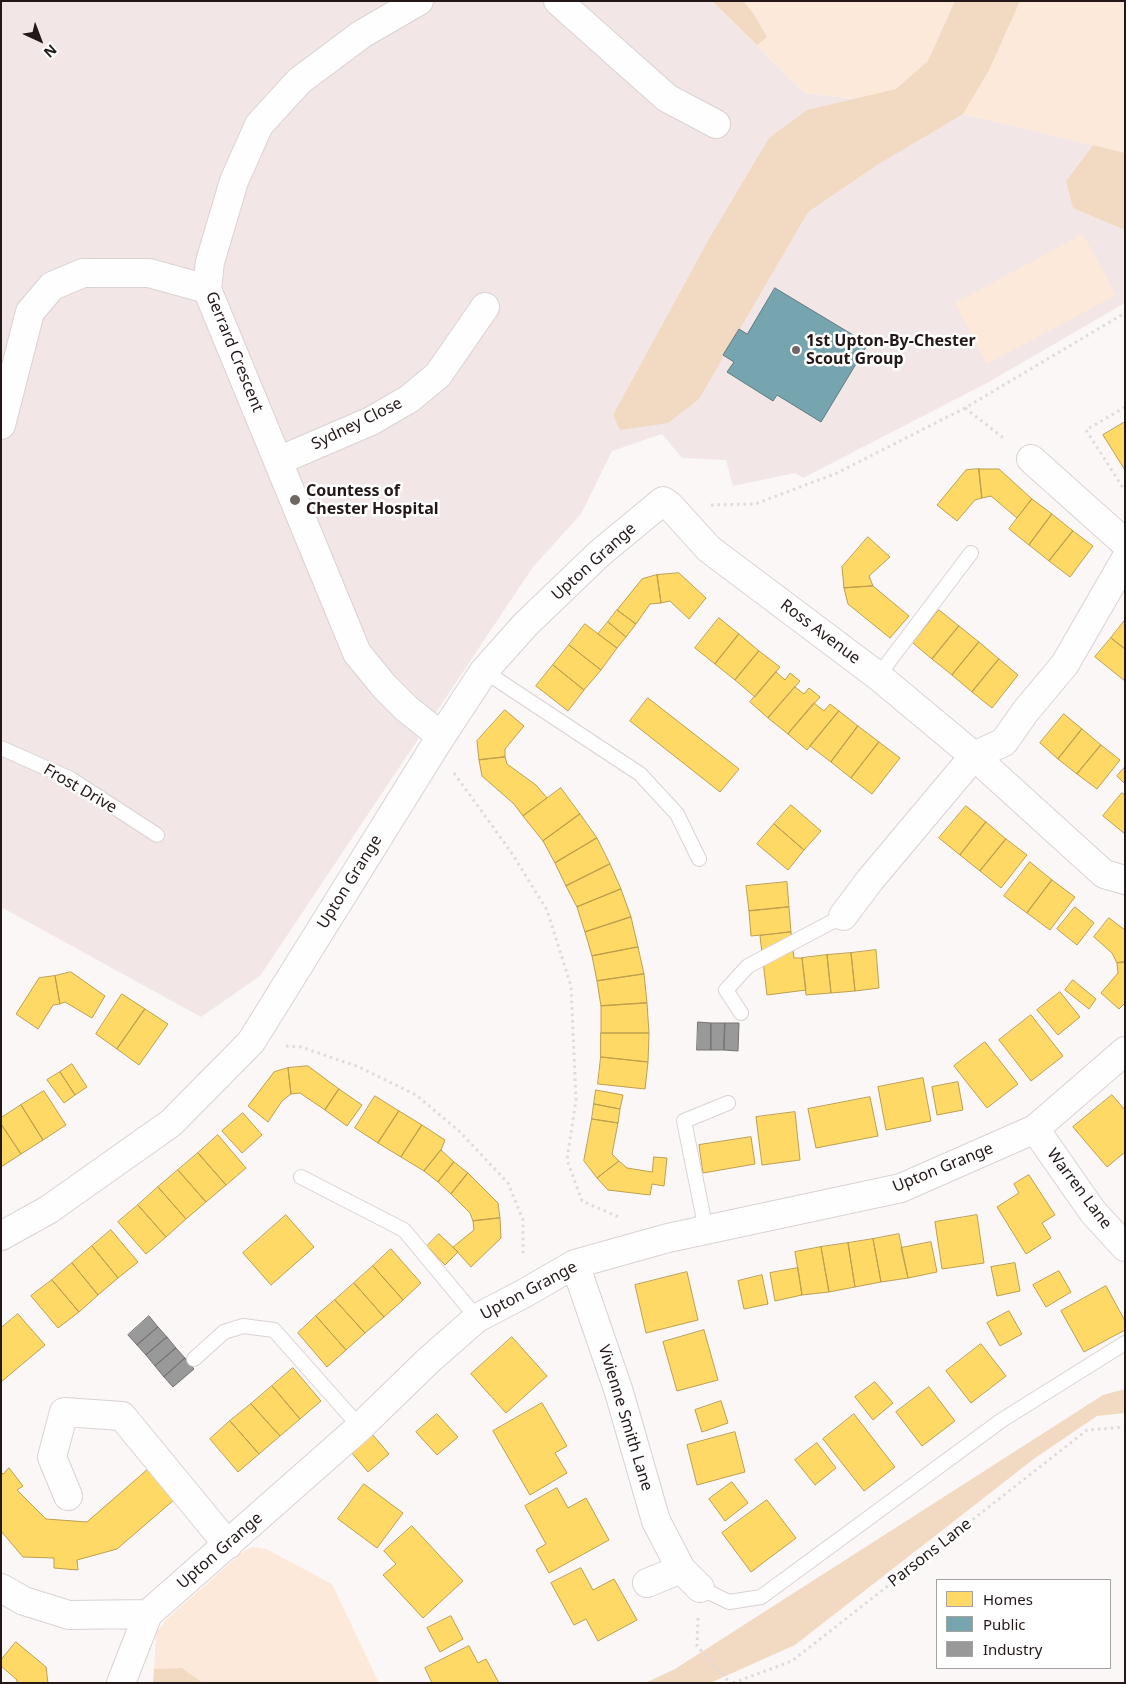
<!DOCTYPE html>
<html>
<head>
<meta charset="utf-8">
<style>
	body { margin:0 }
	#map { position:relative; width:1126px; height:1684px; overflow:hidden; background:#fbf7f7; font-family:"Noto Sans",sans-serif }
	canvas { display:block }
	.frame { position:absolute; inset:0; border:2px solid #231817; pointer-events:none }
	.legend { position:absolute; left:936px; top:1579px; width:175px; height:90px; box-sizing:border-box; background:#fff; border:1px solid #a7a3a2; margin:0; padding:6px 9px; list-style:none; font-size:15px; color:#231817 }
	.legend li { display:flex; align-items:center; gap:10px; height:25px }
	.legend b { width:25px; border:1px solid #a7a3a2 }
	.north { position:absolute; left:15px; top:15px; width:50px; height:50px; -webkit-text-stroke:4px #fff; paint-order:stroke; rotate:137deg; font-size:14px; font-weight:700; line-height:20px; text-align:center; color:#231817 }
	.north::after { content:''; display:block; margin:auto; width:18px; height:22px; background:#231817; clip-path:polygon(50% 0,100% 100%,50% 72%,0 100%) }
</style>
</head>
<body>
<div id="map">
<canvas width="1126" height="1684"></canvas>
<div class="frame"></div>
<ul class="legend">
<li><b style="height:14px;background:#ffd966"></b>Homes</li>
<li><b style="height:14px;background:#76a5af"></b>Public</li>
<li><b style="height:14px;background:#999"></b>Industry</li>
</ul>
<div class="north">N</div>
</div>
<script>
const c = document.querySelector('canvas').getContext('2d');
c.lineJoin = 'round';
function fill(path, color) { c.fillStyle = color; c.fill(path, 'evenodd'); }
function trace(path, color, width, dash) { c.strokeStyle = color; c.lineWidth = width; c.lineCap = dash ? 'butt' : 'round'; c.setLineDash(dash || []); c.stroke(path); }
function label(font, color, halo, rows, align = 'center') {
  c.font = font + ' "Noto Sans",sans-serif'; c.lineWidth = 5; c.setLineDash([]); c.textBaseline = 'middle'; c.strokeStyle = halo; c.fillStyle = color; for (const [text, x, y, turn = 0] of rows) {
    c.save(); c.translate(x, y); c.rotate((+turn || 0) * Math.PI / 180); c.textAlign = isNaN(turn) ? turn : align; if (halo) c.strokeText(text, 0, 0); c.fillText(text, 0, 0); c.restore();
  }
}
fill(new Path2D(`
	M1 1H712L805 93 946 110 1093 145 1066 181 1125 230V303L987 383 803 478 795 473 733 486 726 460 682 458 662 434 612 451 581 514 533 567 260 976 201 1017 1 907Z`), '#f2e7e6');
fill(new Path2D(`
	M712 1H1125V153L946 110 805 93Z
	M1083 234 1116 295 987 364 955 303Z
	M253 1547 266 1549 332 1584 379 1683H203L182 1668 154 1669 156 1633 167 1619 244 1551Z`), '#fce9d9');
fill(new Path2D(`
	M712 1H743L753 13 767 37 757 45Z
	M955 1H1020L989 70 963 114 877 165 808 212 699 399 668 423 620 430 613 415 709 239 769 138 807 110 896 89 928 61Z
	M1093 145 1125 153V230L1073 208 1066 181Z
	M1125 1389V1413L1097 1416 1035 1458 795 1645 710 1683H645L675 1669 1103 1395Z
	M182 1668 203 1683H153L154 1669Z`), '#f2d9c2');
const homes = new Path2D(`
	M1125 422V470L1103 435Z
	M979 469 982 498 975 500 957 521 937 505 966 470Z
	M979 469H999L1032 499 1017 518 991 496 982 498Z
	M1032 499 1052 514 1029 545 1009 529Z
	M1052 514 1073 531 1049 561 1029 545Z
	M1073 531 1093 546 1070 577 1049 561Z
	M868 537 890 557 869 576 873 586 844 588 842 567Z
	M679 573 706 598 689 619 670 601 661 603 657 575Z
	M657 575 661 603 650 604 636 624 617 610 642 579Z
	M873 586 909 616 890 638 848 604 844 588Z
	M617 610 636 624 626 637 608 622Z
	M939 610 959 626 932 659 913 643Z
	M719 618 739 634 715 664 695 648Z
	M1125 620V649L1111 638Z
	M608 622 626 637 617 648 598 634Z
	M585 624 617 648 601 670 569 645Z
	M959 626 979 642 952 675 932 659Z
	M739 634 759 651 735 680 715 664Z
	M1111 638 1125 649V681L1095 657Z
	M979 642 999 659 972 692 952 675Z
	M569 645 601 670 584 690 553 665Z
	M759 651 780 667 755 697 735 680Z
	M999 659 1018 675 992 708 972 692Z
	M553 665 584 690 568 711 536 686Z
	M776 672 785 680 790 673 800 681 768 718 750 702Z
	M795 687 804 694 809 688 820 697 788 734 768 718Z
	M648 698 739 769 720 792 630 721Z
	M814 703 824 711 830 704 839 711 807 750 788 734Z
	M505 710 524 726 505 749V757L479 760 477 741Z
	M839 711 858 726 831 762 810 746Z
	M1064 714 1082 729 1058 759 1040 743Z
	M858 726 879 742 851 778 831 762Z
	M1082 729 1101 745 1077 774 1058 759Z
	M879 742 900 758 872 794 851 778Z
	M1101 745 1120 760 1097 789 1077 774Z
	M505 757 507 764 536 785 547 798 523 816 514 804 482 776 479 760Z
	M1125 767V784L1117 776Z
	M561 788 580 814 543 841 523 816Z
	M1122 793 1125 795V834L1103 816Z
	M791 805 821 831 804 850 774 824Z
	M966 806 986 822 960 855 939 838Z
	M580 814 597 838 555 863 543 841Z
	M986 822 1006 839 980 871 960 855Z
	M774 824 804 850 788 870 757 844Z
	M597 838 610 864 566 886 555 863Z
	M1006 839 1027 855 1001 888 980 871Z
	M1030 862 1052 880 1027 913 1004 896Z
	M610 864 621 889 577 907 566 886Z
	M1052 880 1075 897 1050 930 1027 913Z
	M787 882 789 907 749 911 746 886Z
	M621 889 631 917 585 932 577 907Z
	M789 907 791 932 751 936 749 911Z
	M1075 907 1094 923 1077 945 1057 929Z
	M631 917 638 947 592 956 585 932Z
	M1109 918 1125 930V962L1117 963 1112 953 1094 937Z
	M791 932 794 958H802L806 990 767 995 760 936Z
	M638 947 644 974 597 981 592 956Z
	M876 950 879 988 855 991 851 953Z
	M851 953 855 991 831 993 827 955Z
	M827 955 831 993 806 995 802 958Z
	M1125 962V1003L1119 1009 1101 993 1118 973 1117 963Z
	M71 972 105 996 92 1018 65 1002 60 1004 55 976Z
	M644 974 647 1003 601 1006 597 981Z
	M55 976 60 1004 53 1005 38 1029 16 1014 39 978Z
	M1073 980 1096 999 1089 1009 1065 990Z
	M1060 992 1080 1017 1058 1035 1037 1010Z
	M122 994 145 1009 117 1049 96 1034Z
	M647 1003 649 1033H601V1006Z
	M145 1009 168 1024 139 1065 117 1049Z
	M1031 1015 1063 1056 1031 1081 999 1040Z
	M601 1033H649L648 1062 601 1057Z
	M985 1042 1018 1084 987 1108 954 1066Z
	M601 1057 648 1062 645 1089 598 1084Z
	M72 1064 87 1087 75 1095 60 1072Z
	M308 1066 339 1089 325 1110 300 1093 291 1094 288 1068Z
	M288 1068 291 1094 282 1101 268 1122 248 1106 274 1072Z
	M60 1072 75 1095 64 1103 47 1080Z
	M923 1078 931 1121 886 1130 878 1087Z
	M958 1082 963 1110 937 1115 932 1087Z
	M339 1089 362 1105 347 1126 325 1110Z
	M596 1090 623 1095 620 1109 594 1104Z
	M44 1091 66 1125 43 1140 21 1105Z
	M1112 1095 1125 1110V1152L1107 1167 1073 1127Z
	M375 1096 399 1111 378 1143 355 1128Z
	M870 1097 878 1136 816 1148 808 1109Z
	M594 1104 620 1109 618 1123 592 1119Z
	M21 1105 43 1140 21 1154 1 1124V1118Z
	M399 1111 422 1125 401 1157 378 1143Z
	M795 1112 800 1160 762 1165 756 1117Z
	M243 1113 262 1135 242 1153 222 1131Z
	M592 1119 618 1123 612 1154 619 1161 597 1178 584 1161Z
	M1 1124 21 1154 1 1167Z
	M422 1125 445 1140 441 1150 424 1171 401 1157Z
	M218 1135 246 1168 226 1185 198 1153Z
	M751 1137 755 1164 703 1173 699 1145Z
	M441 1150 454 1162 438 1182 424 1171Z
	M198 1153 226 1185 206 1202 178 1170Z
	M654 1157 667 1158 664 1186 652 1184 650 1195 608 1190 597 1178 619 1161 627 1168 652 1172Z
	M454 1162 468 1173 451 1194 438 1182Z
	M178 1170 206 1202 186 1219 158 1187Z
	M468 1173 498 1203 500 1218 473 1221 470 1213 451 1194Z
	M1029 1175 1055 1215 1042 1223 1051 1238 1026 1254 997 1207 1019 1193 1014 1184Z
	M158 1187 186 1219 166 1237 138 1205Z
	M138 1205 166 1237 146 1254 118 1222Z
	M286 1215 314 1247 271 1285 243 1253Z
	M977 1215 984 1263 942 1269 935 1222Z
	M500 1218 501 1238 471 1267 453 1247 474 1230 473 1221Z
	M111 1230 138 1262 118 1278 92 1246Z
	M439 1234 458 1252 445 1265 427 1246Z
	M899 1234 908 1278 881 1282 873 1239Z
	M873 1239 881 1282 855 1287 848 1243Z
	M931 1242 937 1272 908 1278 901 1248Z
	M848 1243 855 1287 829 1292 821 1247Z
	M92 1246 118 1278 98 1295 72 1263Z
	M821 1247 829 1292 802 1295 795 1252Z
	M391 1249 421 1283 403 1300 373 1266Z
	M72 1263 98 1295 79 1312 52 1280Z
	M1015 1263 1020 1291 997 1296 991 1267Z
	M373 1266 403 1300 384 1317 354 1283Z
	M798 1268 802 1295 775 1301 770 1273Z
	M1059 1271 1071 1292 1046 1307 1033 1285Z
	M687 1272 698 1320 646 1333 635 1285Z
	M762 1275 768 1304 744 1309 738 1281Z
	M52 1280 79 1312 58 1328 31 1296Z
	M354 1283 384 1317 365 1333 335 1300Z
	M1106 1286 1125 1321V1330L1084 1352 1061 1311Z
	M335 1300 365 1333 346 1350 316 1316Z
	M1009 1311 1022 1334 1000 1346 987 1323Z
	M18 1314 45 1345 1 1382V1328Z
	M316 1316 346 1350 327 1367 298 1333Z
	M704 1330 718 1380 677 1391 663 1342Z
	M512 1337 547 1376 506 1413 471 1374Z
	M981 1344 1006 1376 971 1403 946 1371Z
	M293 1368 321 1401 300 1419 272 1386Z
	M875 1382 893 1403 873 1420 855 1397Z
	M272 1386 300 1419 280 1436 251 1404Z
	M929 1387 955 1421 922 1446 896 1412Z
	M721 1401 728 1423 702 1432 695 1410Z
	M542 1403 567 1446 555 1453 567 1473 530 1495 493 1431Z
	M251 1404 280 1436 259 1454 230 1421Z
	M437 1414 458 1437 437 1455 416 1432Z
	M854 1414 895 1467 864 1491 823 1439Z
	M230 1421 259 1454 238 1472 210 1439Z
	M735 1432 745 1472 697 1485 687 1445Z
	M372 1434 389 1454 368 1472 351 1452Z
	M817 1443 836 1468 815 1485 795 1460Z
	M9 1468 23 1486 17 1490 46 1519 87 1522 149 1468 175 1499 117 1549 77 1560 78 1570 54 1568V1558L23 1557 1 1531V1472L3 1474Z
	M732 1482 748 1503 725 1521 709 1499Z
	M364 1484 403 1513 377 1548 338 1519Z
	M557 1488 568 1508 586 1498 609 1540 549 1573 536 1550 546 1544 525 1506Z
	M767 1500 796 1538 751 1572 722 1533Z
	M412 1526 463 1581 423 1618 383 1575 396 1564 384 1551Z
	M581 1568 593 1590 614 1579 637 1620 598 1641 586 1619 574 1625 551 1583Z
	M451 1616 463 1639 440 1652 427 1628Z
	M16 1642 46 1667 48 1683H17V1680L1 1666V1660Z
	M469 1646 478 1663 486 1659 499 1683H432L425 1668Z`);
fill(homes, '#ffd966');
trace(homes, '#bd9f4e', 1);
const public = new Path2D(`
	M775 288 868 344 821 422 777 395 773 401 727 372 734 362 723 355 739 329 747 334Z`);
fill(public, '#76a5af');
trace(public, '#5d7b81', 1);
const industry = new Path2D(`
	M698 1022 711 1023V1050H697Z
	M711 1023H725L724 1050H711Z
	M725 1023H739L738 1051 724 1050Z
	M149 1316 158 1327 137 1345 128 1335Z
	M158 1327 167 1337 146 1355 137 1345Z
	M167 1337 176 1348 155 1366 146 1355Z
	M176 1348 185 1358 164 1377 155 1366Z
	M185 1358 194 1369 173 1387 164 1377Z`);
fill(industry, '#999');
trace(industry, '#767272', 1);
const service = new Path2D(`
	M484 671 640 774 677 814 699 859
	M878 676 971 553
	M1 748 71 779 157 835
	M741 1013 726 990 748 966 843 916
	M301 1177 404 1230 477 1318
	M706 1230 684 1121 728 1103
	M194 1359 224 1332 243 1326 274 1330 360 1427
	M700 1588 729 1602 761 1597 1002 1420 1125 1343`);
const minor = new Path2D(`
	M419 1 362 34 299 81 259 125 234 181 210 262 207 289 357 653 384 686 407 709 441 736
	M558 1 667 98 716 124
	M1 425 30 312 52 286 83 273H149L207 289
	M1031 459 1125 543
	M278 461 371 421 409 399 438 375 485 307
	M843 916 870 880 974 756 1004 742 1025 712 1065 664 1125 560
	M1035 1129 1093 1212 1125 1247
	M1 1236 48 1210 171 1123 251 1042 435 746 484 671 526 624 600 553 663 501 670 506 709 549 878 676 974 756 1104 874 1125 880
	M575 1264 619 1392 656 1521 681 1569 700 1588
	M68 1496 52 1457 64 1412 122 1416 228 1545
	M647 1583 681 1569
	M1 1588 24 1601 69 1615 148 1614 360 1427 429 1360 477 1318 523 1294 575 1264 668 1238 901 1188 1035 1129 1125 1051
	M121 1683 148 1614`);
trace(service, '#dbd2d2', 16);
trace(minor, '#dbd2d2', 30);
trace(new Path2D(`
	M1125 407 1086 430 1125 491
	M965 408 1006 440
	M711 505 755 504 837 473 965 408 1125 313
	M454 773 511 852 547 910 571 986 576 1100 567 1160 582 1201 621 1218
	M286 1046 301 1047 359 1067 416 1095 459 1131 508 1183 523 1220V1256
	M698 1618 697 1646 730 1683
	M733 1683 792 1661 1087 1430 1125 1427`), '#dddbdb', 3, [2.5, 4]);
trace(service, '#fefefe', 14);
trace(minor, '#fefefe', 28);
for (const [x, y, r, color] of [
	[796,350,5,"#6f6665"],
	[295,500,6,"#6f6665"]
]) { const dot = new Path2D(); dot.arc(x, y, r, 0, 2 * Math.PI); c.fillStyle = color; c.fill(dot); trace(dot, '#fff', 2); }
label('bold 16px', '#231817', '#fff', [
	["1st Upton-By-Chester",806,341],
	["Scout Group",806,359],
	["Countess of",306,491],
	["Chester Hospital",306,509]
], 'left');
label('16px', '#231817', '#fff', [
	["Gerrard Crescent",234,352,68],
	["Sydney Close",357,424,-26],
	["Upton Grange",594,562,-42],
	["Ross Avenue",820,632,37],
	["Frost Drive",80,789,30],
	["Upton Grange",350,882,-58],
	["Upton Grange",943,1168,-22],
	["Warren Lane",1079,1189,53],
	["Upton Grange",529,1291,-28],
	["Vivienne Smith Lane",625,1418,73],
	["Upton Grange",220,1551,-41],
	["Parsons Lane",930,1553,-38]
]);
</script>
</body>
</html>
